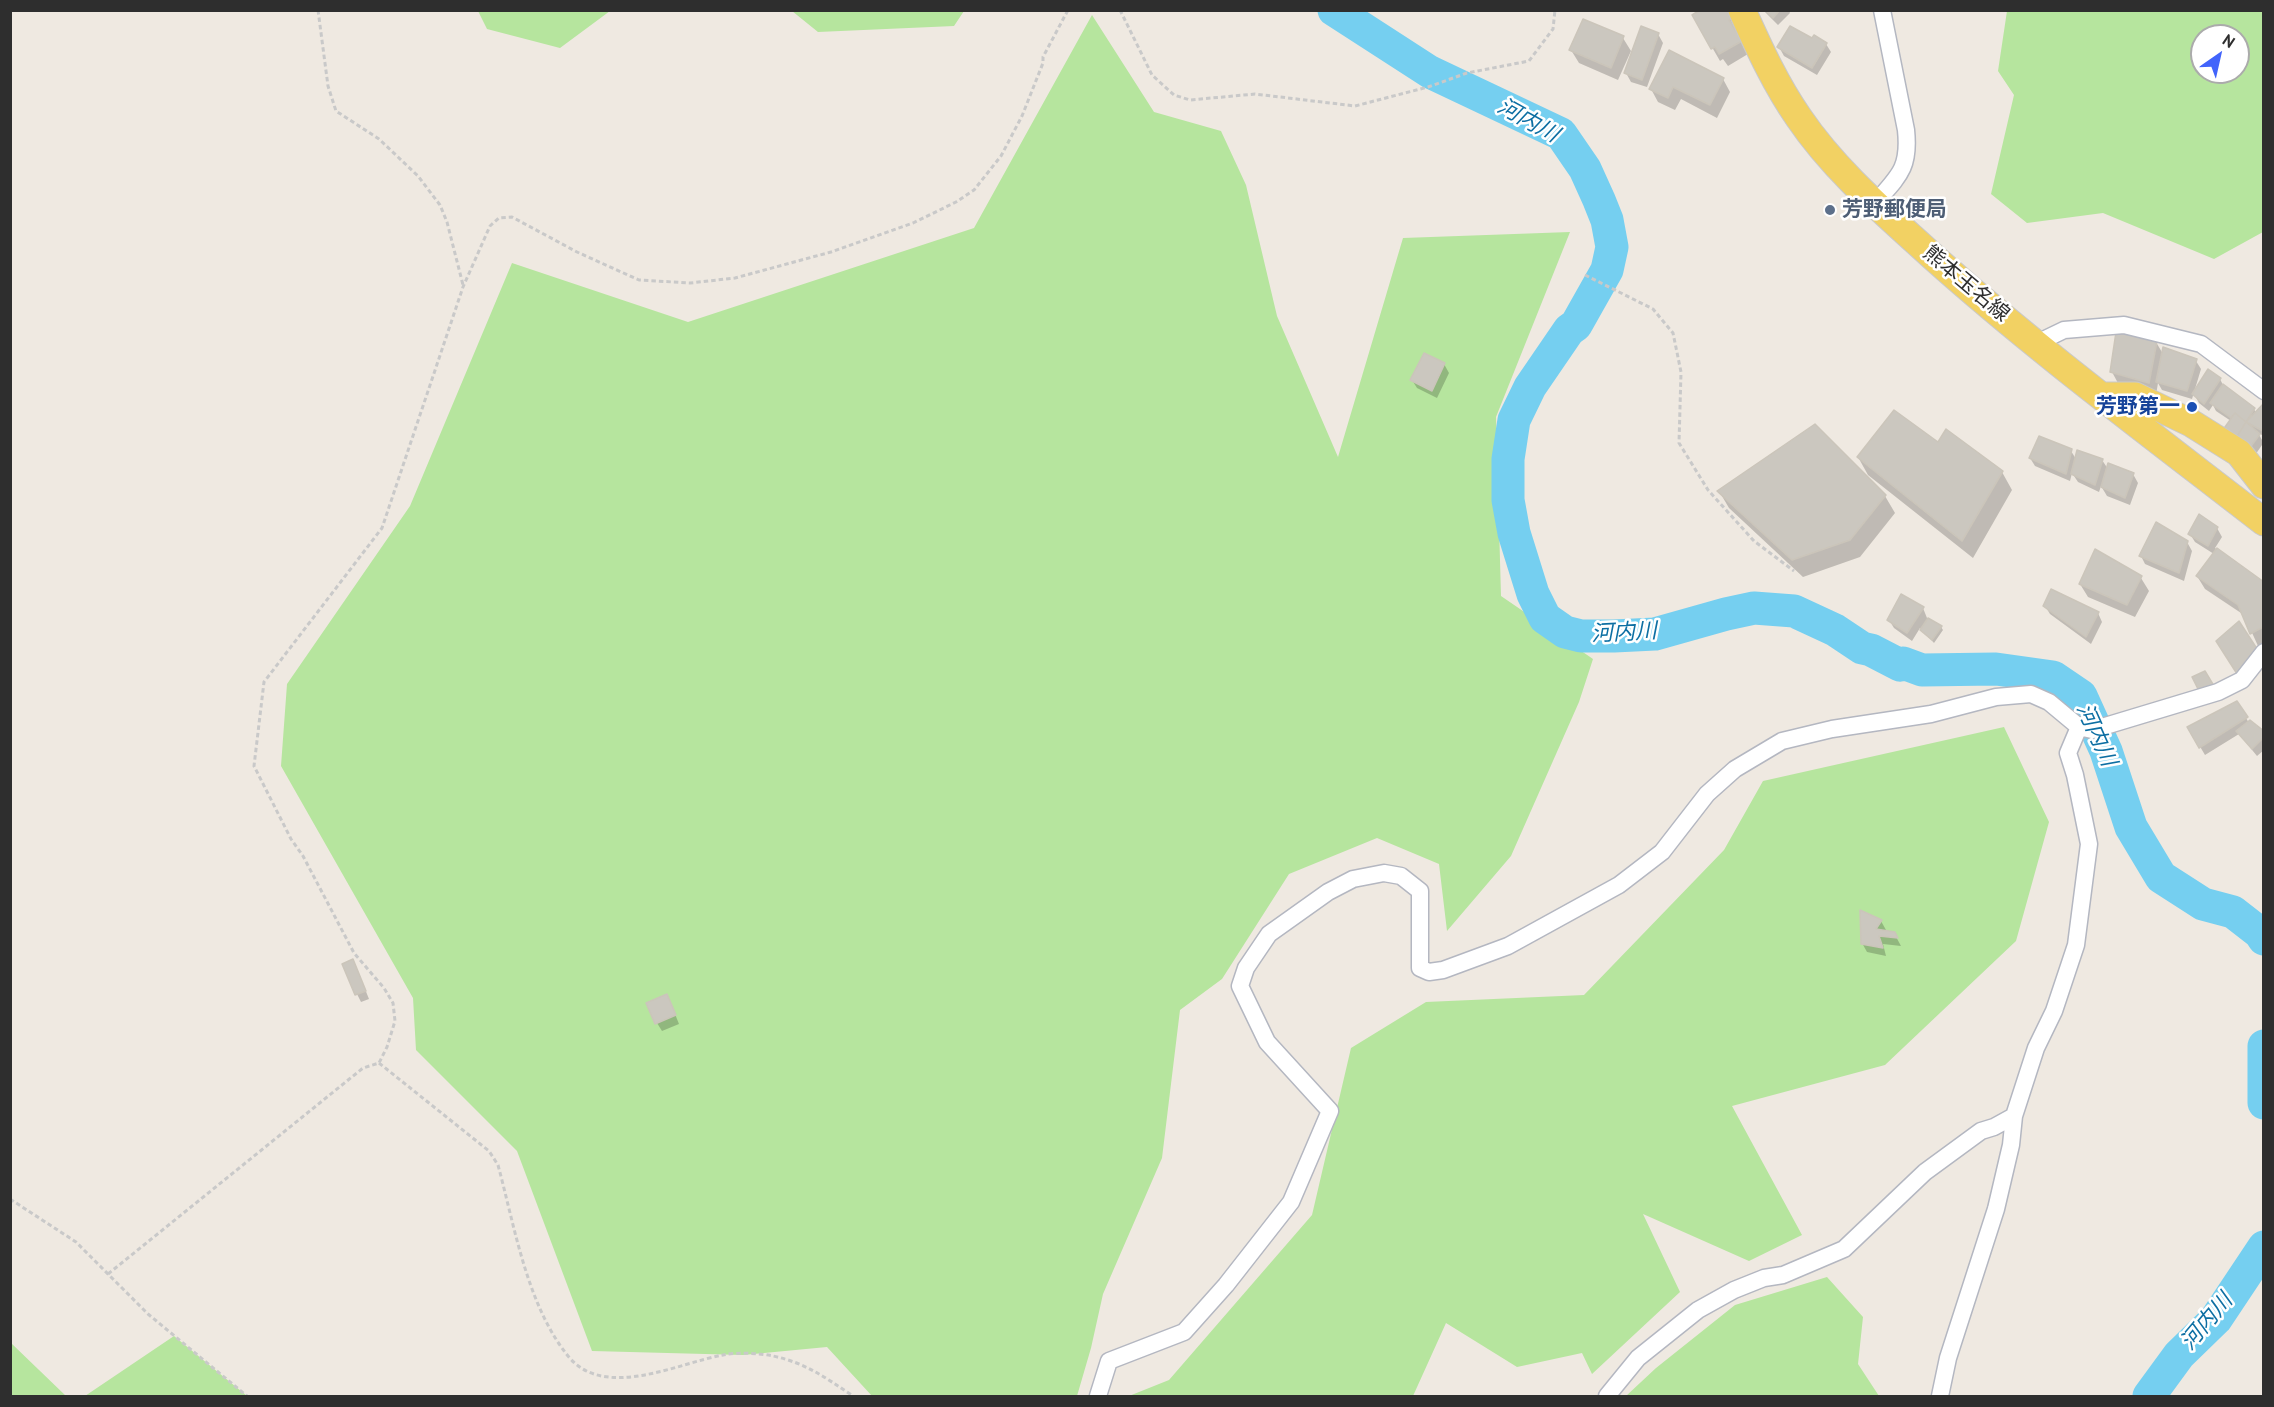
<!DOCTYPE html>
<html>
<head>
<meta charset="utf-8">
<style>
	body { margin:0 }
	#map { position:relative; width:2274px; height:1407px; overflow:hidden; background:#efe9e1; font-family:"PT Sans",sans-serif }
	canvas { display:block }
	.frame { position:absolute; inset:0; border:12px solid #2e2e2e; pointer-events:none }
	.north { position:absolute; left:2190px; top:24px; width:60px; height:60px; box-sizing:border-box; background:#fff; border:2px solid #ababab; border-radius:50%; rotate:34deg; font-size:16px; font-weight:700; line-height:24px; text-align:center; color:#2e2e2e }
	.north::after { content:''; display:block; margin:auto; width:21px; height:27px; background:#4264fb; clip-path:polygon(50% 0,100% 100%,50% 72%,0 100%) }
</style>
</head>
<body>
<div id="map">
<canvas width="2274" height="1407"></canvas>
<div class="frame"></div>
<div class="north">N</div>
</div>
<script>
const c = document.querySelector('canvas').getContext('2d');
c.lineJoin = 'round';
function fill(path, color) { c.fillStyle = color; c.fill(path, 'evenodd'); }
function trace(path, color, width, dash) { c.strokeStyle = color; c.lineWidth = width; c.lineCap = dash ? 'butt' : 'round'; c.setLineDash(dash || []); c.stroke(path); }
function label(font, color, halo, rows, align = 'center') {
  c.font = font + ' "PT Sans","Noto Sans JP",sans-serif'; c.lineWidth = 5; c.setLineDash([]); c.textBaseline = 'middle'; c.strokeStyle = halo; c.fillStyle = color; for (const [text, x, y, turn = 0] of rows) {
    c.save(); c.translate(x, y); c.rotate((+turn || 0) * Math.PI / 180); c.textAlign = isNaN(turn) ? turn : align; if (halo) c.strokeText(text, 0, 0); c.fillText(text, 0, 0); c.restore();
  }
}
fill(new Path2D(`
	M478 11H610L560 48 487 29Z
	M792 11H964L954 26 818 32Z
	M2007 11H2263V232L2214 259 2103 213 2027 223 1991 194 2014 95 1998 71ZM2202 36H2238V72H2202Z
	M1092 15 1154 112 1221 131 1246 185 1277 316 1338 457 1403 238 1570 232 1496 417 1501 596 1593 659 1579 702 1511 856 1447 931 1439 864 1377 838 1289 874 1222 979 1180 1010 1162 1158 1103 1294 1091 1348 1077 1396H872L827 1347 743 1355 592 1351 517 1151 416 1050 413 998 281 766 287 684 410 506 512 263 688 322 974 228Z
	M2004 727 2049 822 2016 941 1885 1065 1732 1106 1802 1235 1749 1261 1643 1214 1680 1292 1592 1374 1582 1353 1517 1367 1446 1323 1413 1396H1129L1169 1380 1312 1215 1351 1048 1426 1002 1584 995 1724 850 1763 781Z
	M1827 1277 1863 1317 1858 1364 1879 1396H1626L1656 1368 1735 1305Z
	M174 1336 247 1396H85Z
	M10 1343H11L66 1396H11Z`), '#b6e59e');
fill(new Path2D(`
	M1726 10 1748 54 1728 66 1723 59 1720 61 1694 16Z
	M1763 10H1789L1790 13 1778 25Z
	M1658 34 1663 43 1647 87 1631 82 1626 73Z
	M1623 38 1631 51 1618 80 1579 63 1571 50Z
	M1813 41 1826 44 1831 52 1817 75 1784 56 1779 47Z
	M1723 79 1730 92 1717 118 1681 99 1675 110 1658 102 1651 89Z
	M2156 342 2163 354 2196 361 2201 369 2192 399 2162 390 2158 383 2156 395 2119 385 2112 372Z
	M1444 364 1449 373 1437 398 1417 388 1412 380Z
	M2220 379 2224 387 2254 409 2256 413 2264 405V436L2258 433 2262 440 2264 438V447L2262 445 2251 461 2231 421 2216 411 2213 405 2209 411 2199 403 2194 394Z
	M2071 451 2076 459 2102 460 2108 469 2133 474 2138 483 2130 505 2107 496 2101 486 2099 492 2078 482 2072 473 2070 481 2035 466 2030 458Z
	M1858 457 2002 472 2012 490 1973 558 1868 475Z
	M1719 491 1885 496 1895 513 1860 557 1803 577 1729 508Z
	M2217 528 2222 537 2215 548 2264 584V643L2258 646 2244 615 2205 589 2197 576 2214 554 2195 542 2190 534Z
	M2187 542 2192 551 2184 581 2145 564 2141 556Z
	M2141 578 2149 591 2135 617 2088 597 2080 584Z
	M2045 606 2098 613 2102 622 2091 644 2050 614Z
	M1923 608 1927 618 1941 627 1943 630 1934 643 1920 628 1912 641 1894 628 1889 620Z
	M2237 703 2249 723 2264 733V750L2257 756 2239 734 2205 755 2189 728Z
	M1862 913 1881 921 1886 930 1885 932 1894 933 1901 946 1883 944 1886 956 1867 952 1862 943Z
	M357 969 369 999 361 1002 357 994Z
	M671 1004 679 1024 662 1031 657 1023Z`), '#0003');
trace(new Path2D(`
	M1334 10 1430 72 1561 134 1585 169 1599 200 1607 220 1612 247 1607 270 1576 325 1569 330 1530 387 1514 420 1508 459V500L1514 533 1533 594 1545 618 1565 632 1581 636H1614L1655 634 1726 614 1754 608 1794 611 1835 630 1862 648 1871 650 1900 665 1903 663 1922 670 1996 669 2053 677 2081 696 2106 751 2131 827 2161 877 2203 904 2233 912 2260 933 2264 939
	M2264 1046V1103
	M2149 1396 2179 1355 2216 1319 2264 1247`), '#75cff0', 33);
const building = new Path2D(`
	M1700 10H1728L1732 18 1729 20 1742 41 1719 54 1715 47 1711 49 1692 15Z
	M1765 10H1780L1773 18Z
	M1583 19 1624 36 1611 68 1569 50Z
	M1641 26 1659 33 1642 80 1624 73Z
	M1790 26 1812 38 1814 35 1827 43 1812 68 1777 47Z
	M1669 50 1724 78 1710 105 1673 87 1668 98 1649 89Z
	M2116 332 2157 341 2149 383 2110 372Z
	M2163 347 2197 359 2187 391 2156 382Z
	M1424 353 1445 363 1432 391 1410 380Z
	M2208 369 2221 378 2204 404 2192 394Z
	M2223 384 2255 408 2246 422 2235 413 2231 418 2210 403Z
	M2264 403V429L2261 430 2246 422Z
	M1894 410 1938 442 1946 429 2003 471 1962 541 1857 457Z
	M2235 413 2246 422 2233 443 2220 434Z
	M2246 422 2260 434 2246 453 2233 443Z
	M1815 424 1886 495 1850 540 1792 560 1717 491Z
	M2039 436 2072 449 2066 474 2029 458Z
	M2077 450 2103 459 2095 485 2071 474Z
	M2108 463 2134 473 2125 498 2101 487Z
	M2199 514 2218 527 2208 546 2188 534Z
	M2156 522 2188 541 2179 573 2139 556Z
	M2217 548 2264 582 2263 627 2250 634 2238 605 2196 576Z
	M2095 549 2142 576 2127 605 2079 584Z
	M2051 589 2099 612 2086 637 2043 606Z
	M1901 594 1924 607 1907 633 1887 620Z
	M1928 618 1942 626 1932 640 1920 630Z
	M2239 621 2261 655 2239 677 2216 641Z
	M2205 671 2214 686 2200 693 2192 677Z
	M2237 701 2248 717 2199 748 2187 727Z
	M2250 720 2264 731V737L2252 749 2236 731Z
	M1860 910 1882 920 1876 929 1895 932 1898 938 1879 936 1883 948 1861 944Z
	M353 959 366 991 355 995 342 964Z
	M667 994 676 1015 655 1024 646 1003Z`);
fill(building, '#cbc7bf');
trace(building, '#cbc5ba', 1.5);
const street = new Path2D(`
	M1875 203C1899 176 1910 168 1906 130L1882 10
	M2037 343 2064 330 2124 325 2201 344 2264 391
	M1098 1396 1109 1361 1184 1332 1226 1285 1291 1202 1330 1111 1267 1042 1240 986 1246 968 1269 934 1328 892 1353 879 1384 873 1401 876 1420 891V968L1429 972 1443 970 1508 946 1619 885 1662 852 1707 794 1735 769 1782 741 1832 729 1931 714 1996 697 2031 694 2049 702 2079 727 2092 730 2218 692 2242 680 2264 652
	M1607 1396 1638 1358 1698 1310 1734 1290 1764 1278 1783 1275 1844 1249 1925 1172 1981 1131 1994 1127 2014 1116
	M1940 1396 1948 1358 1996 1209 2011 1145 2014 1116 2036 1048 2054 1011 2076 945 2089 844 2075 775 2068 753 2079 727`);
const primary = new Path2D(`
	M1742 10C1759 48 1776 85 1799 118 1835 171 1885 213 1931 255 2037 350 2152 435 2264 522
	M2103 396H2135L2191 423 2239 453 2264 485`);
trace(street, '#b4b7c1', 19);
trace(primary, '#c9c9c9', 29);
trace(new Path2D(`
	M318 10 328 86 336 111 379 139 418 176 440 205 447 222 463 285
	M1120 10 1152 75 1174 95 1190 100 1255 94 1355 106 1428 87 1467 73 1529 61 1553 29 1555 10
	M1585 275 1653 309 1673 333 1681 372 1679 443 1708 490 1754 541 1794 571
	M379 1063 489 1151 498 1165C515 1228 527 1305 568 1356 604 1401 678 1363 723 1355 737 1352 759 1353 773 1356 806 1363 826 1378 853 1396
	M10 1199 76 1242 148 1314 247 1396
	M108 1274 363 1068 379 1063 387 1047 395 1021 393 1003 384 988 354 953 303 856 291 839 254 766 264 682 382 528 463 287 490 226 499 218 512 217 577 252 639 280 690 283 735 278 831 252 913 223 956 202 974 190 1001 156 1022 116 1043 63V57L1068 10`), '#c9c9c9', 3, [4.5, 3]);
trace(street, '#fff', 16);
trace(primary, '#f2d163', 27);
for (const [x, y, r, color] of [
	[1830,210,6,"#5c6f8a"],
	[2192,407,6,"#1a4fb4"]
]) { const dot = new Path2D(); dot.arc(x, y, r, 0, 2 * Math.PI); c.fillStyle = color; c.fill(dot); trace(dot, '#fff', 2); }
label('bold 21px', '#4e5e75', '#fff', [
	["芳野郵便局",1842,210]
], 'left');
label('21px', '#2e2e2e', '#fff', [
	["熊本玉名線",1966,284,40]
]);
label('bold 21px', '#164399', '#fff', [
	["芳野第一",2180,407]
], 'right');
label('italic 22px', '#0d6fa3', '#fff', [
	["河内川",1528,121,29],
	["河内川",1624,633,-3],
	["河内川",2096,735,66],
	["河内川",2207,1322,-50]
]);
</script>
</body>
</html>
